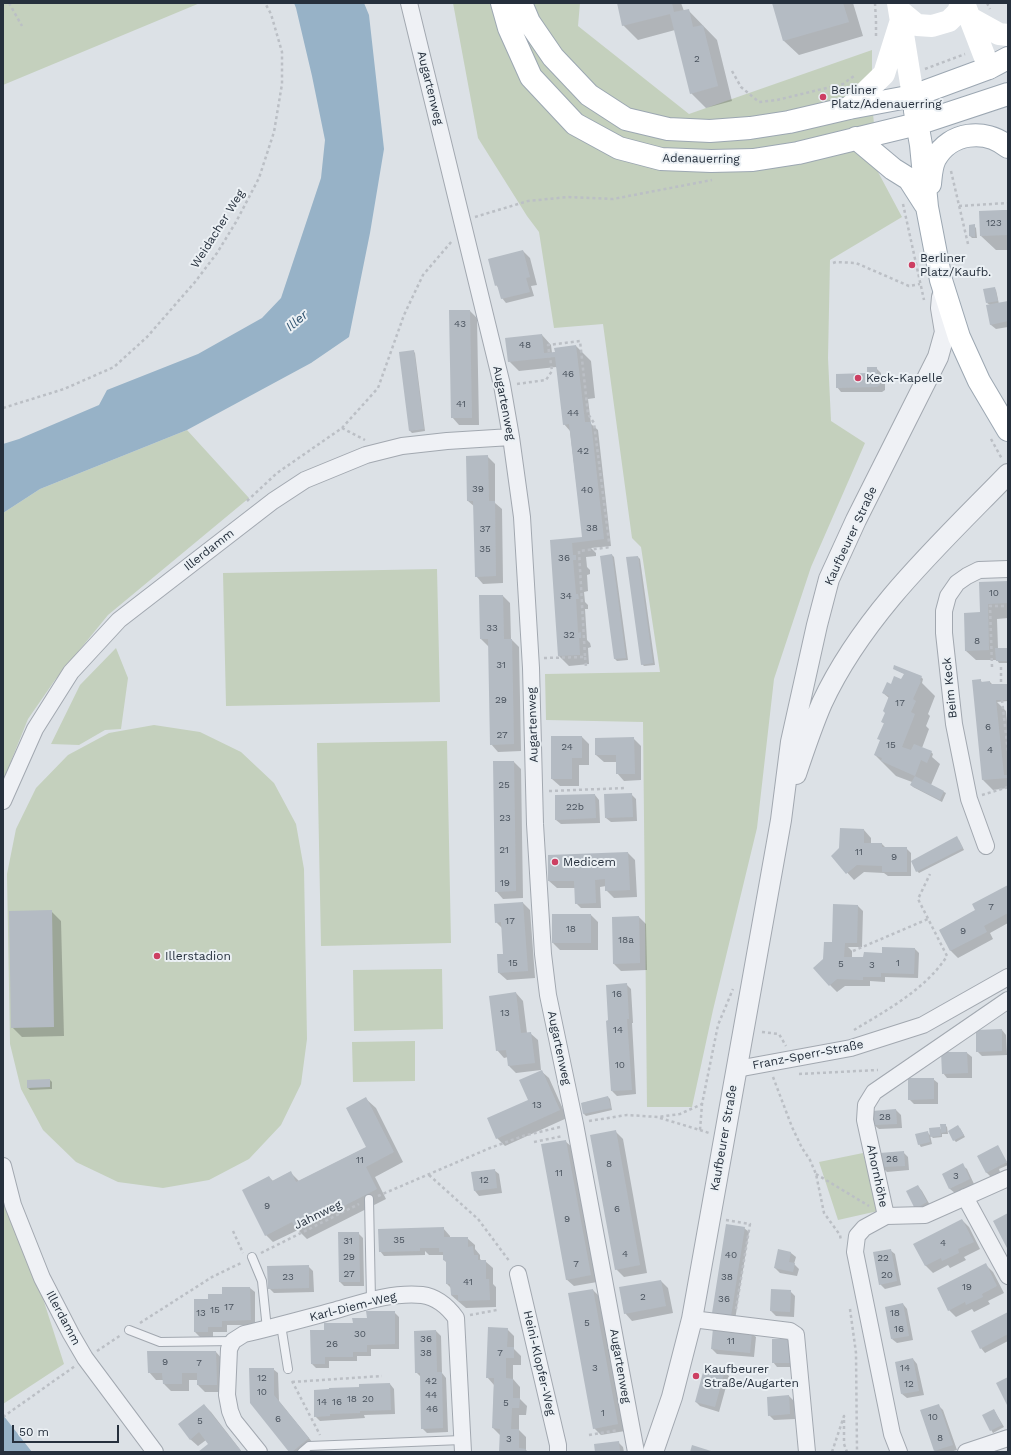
<!DOCTYPE html>
<html>
<head>
<meta charset="utf-8">
<style>
	body { margin:0 }
	#map { position:relative; width:1011px; height:1455px; overflow:hidden; background:#dce1e6; font-family:"Work Sans",sans-serif }
	canvas { display:block }
	.frame { position:absolute; inset:0; border:4px solid #26303d; pointer-events:none }
	.scale { position:absolute; left:12px; top:1425px; width:107px; height:18px; box-sizing:border-box; border:2px solid #26303d; border-top:0; padding-left:5px; font-size:12px; line-height:14px; white-space:nowrap; color:#26303d; -webkit-text-stroke:3px #ebf0f4; paint-order:stroke }
</style>
</head>
<body>
<div id="map">
<canvas width="1011" height="1455"></canvas>
<div class="frame"></div>
<div class="scale">50 m</div>
</div>
<script>
const c = document.querySelector('canvas').getContext('2d');
c.lineJoin = 'round';
function fill(path, color) { c.fillStyle = color; c.fill(path, 'evenodd'); }
function trace(path, color, width, dash) { c.strokeStyle = color; c.lineWidth = width; c.lineCap = dash ? 'butt' : 'round'; c.setLineDash(dash || []); c.stroke(path); }
function label(font, color, halo, rows, align = 'center') {
  c.font = font + ' "Work Sans",sans-serif'; c.lineWidth = 4; c.setLineDash([]); c.textBaseline = 'middle'; c.strokeStyle = halo; c.fillStyle = color; for (const [text, x, y, turn = 0] of rows) {
    c.save(); c.translate(x, y); c.rotate((+turn || 0) * Math.PI / 180); c.textAlign = isNaN(turn) ? turn : align; if (halo) c.strokeText(text, 0, 0); c.fillText(text, 0, 0); c.restore();
  }
}
fill(new Path2D(`
	M3 3H200L3 85Z
	M453 3H580L578 26 689 114 872 50V101L878 172 902 217 830 260 828 358 831 421 865 443 811 567 774 679 757 828 713 1010 692 1107H647L643 722 546 720 545 674 660 672 641 547 632 538 603 324 554 328 539 232 527 216 478 138Z
	M187 430 249 498 108 615 55 680 28 719 3 781V513L40 489Z
	M437 569 440 702 226 706 223 573Z
	M116 648 128 678 121 729 105 730 79 745 51 744 80 685Z
	M154 725 200 732 241 752 274 783 296 824 304 869 307 1039 301 1084 281 1125 249 1159 209 1180 163 1188 118 1182 76 1162 43 1130 21 1089 10 1044 7 874 16 829 36 788 68 755 109 733Z
	M447 741 451 943 321 946 317 743Z
	M442 969 443 1029 354 1031 353 970Z
	M415 1041V1081L353 1082 352 1042Z
	M863 1153 878 1211 838 1220 819 1162Z
	M3 1183 13 1205 64 1364 3 1404Z`), '#c4d0bd');
fill(new Path2D(`
	M294 3H364L369 15 384 149 370 233 349 337 311 363 187 430 40 489 3 513V444L19 439 99 405 107 390 198 354 262 318 281 298 321 178 325 140 312 76 296 8Z
	M3 1415 32 1452H3Z`), '#97b2c7');
fill(new Path2D(`
	M618 3H681L684 11 688 10 717 40 732 101 706 108 691 93 675 30 638 40 623 25Z
	M773 3H853L863 36 799 55 784 41Z
	M1008 211V250H996L981 236Z
	M974 226 976 228 977 238H972L970 236Z
	M523 251 530 258 537 285 531 286 534 296 506 303 502 298 499 288 496 285 490 259Z
	M994 288 996 290 999 304 1008 302V327L996 329 991 325 990 305 987 303Z
	M470 311 477 318 479 425H459L452 417Z
	M542 335 551 345 552 353 576 346 591 361 595 398 588 399 591 424 598 430 611 546 591 548 596 553V556L586 557 587 567 590 570V574L587 575 588 591 584 592 585 602 588 605V609H585L587 640 590 643 591 647 588 648 589 664 569 666 559 656 551 541 583 538 570 431 564 424 558 369 556 367 519 371 509 361Z
	M413 351 415 353 425 431 412 433 410 431Z
	M876 368 881 373V378L885 381V390L882 392H841L837 387 868 374Z
	M487 456 495 464V503L502 509 503 583 483 584 476 576 475 507 468 501Z
	M612 555 614 557 628 660 617 661 615 659 601 557Z
	M638 557 640 559 655 665 644 666 642 664Z
	M1008 582V618L997 619 998 649H1008V663H999L997 660H976L966 651 981 613 980 583Z
	M480 596H503L510 603 511 639 519 647 521 751 498 752 491 744 489 647 481 639Z
	M894 669 921 677 923 679 922 683 935 696 928 714 930 716 926 726 929 729 922 748 931 752 933 754 932 757 940 764 931 785 946 793 942 802 913 787 911 785 912 782 896 776 875 755 881 741 879 739 885 724 882 722 886 713 889 698 883 693 891 685 902 680 905 674Z
	M980 680 983 683 990 682 993 685H1008V701L997 702 1006 711 1008 733V788L993 790 983 780Z
	M582 737 589 744V765H579V786H560L552 779Z
	M633 738 641 746V780L624 781 617 773V762H604L596 755Z
	M514 762 521 769 523 898 503 899 496 891Z
	M631 794 636 799 637 821 611 822 606 818Z
	M595 795 599 800 600 823 561 824 556 820Z
	M864 830 871 838V844H882L886 848H906L911 853V876H888L884 873 864 872 854 880 832 856Z
	M959 840 964 850 919 873 917 871Z
	M628 853 635 860 637 897 614 898 606 890V886L600 887 601 908H581L576 903 575 888H557L549 881V856Z
	M1008 886V923L990 933 993 939 958 958 951 951 940 930 977 911Z
	M523 903 530 910 535 978 507 980 499 973 505 955 503 929 496 922 495 905Z
	M834 905 858 906 863 911 862 947H848L852 951V958L864 960 883 954 915 949 919 953 918 978 885 977V982L870 981V986H845L837 992 830 985 824 960 833 943Z
	M51 911 61 921 64 1036 22 1037 12 1027Z
	M591 915 598 922V950H560L553 943Z
	M639 917 646 924 647 970 621 971 614 964Z
	M626 984 631 989 633 1023H632L636 1094 617 1096 612 1091 608 1022 609 1021Z
	M516 993 523 1001 527 1033H530L538 1040 541 1070 516 1073 509 1066 508 1057 504 1058 497 1050Z
	M1002 1030 1006 1035 1007 1055 982 1056 977 1051Z
	M967 1053 972 1057V1078H947L943 1073Z
	M541 1071 549 1078 567 1118 505 1146 497 1138 530 1100Z
	M933 1079 938 1083V1104H914L909 1099Z
	M50 1080 52 1082V1089L30 1090 28 1088Z
	M608 1097 610 1099 612 1110 586 1116 584 1114 582 1103Z
	M366 1099 376 1108 403 1162 375 1177 386 1199 307 1239 298 1230 273 1242 266 1235 269 1177 273 1181 290 1172 299 1181 367 1147Z
	M896 1110 901 1115 902 1128 879 1129 874 1125Z
	M945 1125 947 1127 948 1134H942V1137L933 1138 930 1135 932 1144 921 1147 919 1144 928 1133 931 1136 939 1128 942 1130Z
	M960 1128 965 1137 956 1142 954 1140Z
	M615 1131 623 1139 647 1273 624 1277 616 1269Z
	M565 1141 573 1148 597 1282 574 1286 566 1279Z
	M999 1148 1008 1165 999 1169 1000 1172 991 1177 987 1173 978 1156Z
	M903 1152 908 1157 909 1170 887 1172 882 1167Z
	M962 1165 967 1169 974 1184 955 1193 950 1189 943 1174Z
	M494 1170 499 1174 502 1193 479 1196 475 1191 472 1172Z
	M918 1186 922 1191 931 1207 915 1208Z
	M962 1220 969 1227 980 1249 964 1257 966 1260 950 1268 948 1265 933 1273 925 1265Z
	M443 1228 450 1236V1238H467L475 1245V1249L480 1255V1259L482 1261H485L493 1268V1284L496 1287V1307L466 1308 459 1302 451 1295V1288L447 1284V1263L444 1260V1255H429L425 1251V1255L384 1256 380 1251Z
	M744 1228 749 1232 735 1320 718 1318 713 1313Z
	M358 1233 363 1238 364 1286H344L340 1282Z
	M779 1250 791 1253 796 1257 794 1264 799 1269 797 1276 780 1273 775 1268Z
	M890 1250 895 1254 901 1285 885 1289 880 1284Z
	M986 1265 993 1272 1004 1293 988 1301 990 1304 974 1312 972 1309 956 1317 949 1310Z
	M308 1266 313 1271 314 1292 274 1293 269 1288Z
	M661 1281 668 1288 673 1313 632 1321 625 1313Z
	M250 1288 255 1292V1325H227V1332H213V1337H200L195 1332V1300H209Z
	M593 1290 600 1297 625 1431 601 1435 594 1428Z
	M790 1291 795 1296 794 1317 776 1316 771 1311Z
	M903 1304 907 1309 913 1340 897 1343 892 1339Z
	M394 1312 399 1317V1349H371V1356H357V1361H329V1368H316L312 1364 325 1331Z
	M1008 1313V1341L985 1353 981 1348Z
	M507 1329 514 1336V1349L521 1356V1365H513V1379L520 1387V1399L527 1406 526 1415H519V1430L526 1437V1450L528 1452H500V1435L493 1428 494 1385 487 1377Z
	M436 1331 441 1336 442 1373 446 1378 448 1432 427 1433 422 1428 421 1377 416 1372Z
	M751 1333 756 1337 754 1357 717 1354 712 1349Z
	M790 1340 794 1367H777L773 1362Z
	M216 1352 223 1360 224 1392H205L198 1385V1380H189V1391H171L164 1384 163 1380H156L149 1372Z
	M913 1359 917 1364 924 1395 907 1398 902 1394Z
	M273 1369 278 1373 279 1401 313 1443 302 1452H291L251 1403Z
	M724 1371 729 1376 719 1412 700 1406 696 1402Z
	M390 1384 394 1389 395 1414 364 1415 365 1418 320 1421 315 1416 360 1387Z
	M789 1396 794 1401 795 1419 774 1420 769 1415Z
	M204 1405 211 1412 242 1452H201L209 1444 206 1440 198 1446 190 1439Z
	M938 1405 943 1410 957 1450 950 1452 935 1451 921 1411Z
	M994 1410 1004 1427 993 1433 983 1416Z
	M618 1442 623 1447 624 1452H596Z`), '#0003');
fill(new Path2D(`
	M617 3H672L674 12 689 9 693 27 703 25 718 86 690 94 670 14 622 26Z
	M772 3H843L849 22 783 41Z
	M1003 210H1008V235L980 236 979 211Z
	M975 224V237L969 236V225Z
	M523 250 530 277 526 278 530 292 501 299 497 285 495 286 488 259Z
	M995 287 998 301 986 303 983 289Z
	M1008 301V321L990 325 986 305Z
	M449 310H470L472 418H451Z
	M542 334 544 353 555 352 554 348 576 345 585 422H591L604 539 572 543 573 555H576V560H573L576 594H578L579 599H576L578 633 581 632V638H579L580 655 558 656 550 540 582 537 569 424 563 425 555 357 508 362 505 338Z
	M414 350 424 429 409 431 399 352Z
	M867 367H877V373L880 375 881 380 880 385 877 387 836 388V374L867 373Z
	M488 455 489 501H495L496 576 475 577 473 501H467L466 456Z
	M612 554 626 658 614 659 600 556Z
	M638 556 653 663 641 665 626 557Z
	M1008 581V603L988 604 989 650 965 651 964 613 980 612 979 582Z
	M479 595H503L504 639H512L514 744 490 745 488 639H480Z
	M995 648H1008V661H996Z
	M894 665 922 676 920 680 921 681 913 699 916 701 911 712 915 714 902 747 911 750 914 744 932 751 927 763 921 760 915 776 881 761 882 758 874 755 880 740 877 739 884 723 881 722 885 713 883 711 889 696 882 693 887 682 891 684 894 676 901 679 904 674 893 669Z
	M981 679V682L990 681V684H1008V700H996L1004 775H1008V778L982 780 972 680Z
	M551 736H582V758H572V779H551Z
	M634 737 635 774H616V755H595V738Z
	M493 761H514L516 891 495 892Z
	M915 776 944 791 940 800 910 785Z
	M632 793 633 817 605 818 604 794Z
	M595 794 596 818 555 820V795Z
	M840 828 864 829V843H882V847H907V872H882V866L857 865 846 874 831 856 839 848Z
	M957 836 963 848 916 872 911 861Z
	M628 852 630 890 605 891V879L595 880 596 903 575 904 574 881H548V855Z
	M1008 885V913L984 926 987 932 950 951 939 930 975 910 972 904Z
	M523 902 528 971 498 973 497 954H503L501 922 495 923 494 904Z
	M833 904 858 905 857 943H845L844 957H863L864 952 882 953V947L915 948 914 974 881 973V977H863V980L837 979 829 986 813 968 823 959 824 942H832Z
	M52 910 54 1027 11 1028 9 911Z
	M552 914H591V943H552Z
	M639 916 640 963 613 964 612 917Z
	M627 983 629 1019H627L632 1090 611 1091 606 1021 608 1020 606 985Z
	M516 992 521 1033 531 1032 535 1063 508 1066 506 1050 496 1051 489 996Z
	M1002 1029V1051L976 1052V1030Z
	M941 1052H967L968 1073 942 1074Z
	M542 1070 560 1110 496 1139 487 1118 528 1100 519 1080Z
	M908 1078H934V1099L908 1100Z
	M50 1079V1087L27 1088V1080Z
	M608 1096 611 1108 583 1114 581 1103Z
	M366 1097 394 1152 366 1167 377 1189 297 1230 292 1222 265 1236 242 1190 269 1176 272 1181 291 1171 296 1182 366 1147 346 1108Z
	M896 1109 897 1124 873 1125 872 1111Z
	M940 1124H946V1132L941 1133Z
	M958 1125 964 1135 953 1141 948 1131Z
	M940 1127 941 1136 930 1137 929 1128Z
	M616 1130 640 1265 615 1270 590 1135Z
	M928 1131 930 1142 918 1145 915 1134Z
	M566 1140 591 1275 566 1280 541 1144Z
	M998 1145 1007 1162 986 1173 977 1156Z
	M904 1151 905 1166 881 1167 880 1153Z
	M963 1163 970 1179 949 1189 942 1174Z
	M495 1169 497 1188 474 1191 471 1172Z
	M918 1185 927 1202 915 1209 906 1191Z
	M1008 1213V1250L993 1221Z
	M962 1219 974 1242 958 1249 959 1253 942 1261 941 1258 925 1266 913 1244Z
	M726 1224 745 1227 731 1316 712 1313Z
	M444 1227V1237H468V1247L473 1246 474 1255H478V1260H486V1279H489L490 1300 458 1301V1295H451L450 1284H446V1261L443 1260V1252H439V1248H420V1251L379 1252 378 1229Z
	M338 1232H359L360 1282H339Z
	M778 1249 791 1252 789 1262 795 1263 793 1272 774 1268Z
	M891 1249 897 1281 879 1285 873 1252Z
	M986 1263 997 1286 982 1294 983 1297 966 1305 965 1302 948 1311 937 1288Z
	M309 1265V1288L268 1289 267 1266Z
	M661 1280 666 1306 624 1314 619 1287Z
	M222 1287H250L251 1320 222 1321V1327H208V1332H194V1299H208V1294H222Z
	M593 1289 618 1424 593 1429 568 1293Z
	M771 1289 791 1290 790 1312 770 1311Z
	M903 1303 909 1336 891 1339 885 1307Z
	M366 1311H395V1344L367 1345V1352H353V1357H325V1364H311L310 1330H324V1323H353L352 1318H367Z
	M1008 1312V1334L980 1349 971 1331Z
	M488 1327 508 1328 507 1347H514V1358H506V1378L513 1379V1398H520L519 1408H512L511 1429H519V1448L526 1449 525 1452H499L500 1429 492 1428 494 1378H486Z
	M713 1328 752 1332 750 1353 711 1349Z
	M436 1330 437 1372H442L443 1428 421 1429 420 1373H415L414 1331Z
	M772 1339H790V1363H772Z
	M147 1351H216L217 1385H197V1373H182V1384H163L162 1373H148Z
	M913 1358 919 1391 901 1394 895 1362Z
	M705 1365 725 1370 715 1407 695 1402Z
	M249 1368H274V1395L309 1438 292 1452H289L250 1403Z
	M1008 1377V1405H1007L996 1383Z
	M390 1383 391 1410 360 1411V1413L330 1414V1416L314 1417V1390L329 1389V1388L359 1387V1384Z
	M789 1395 790 1414 768 1416 767 1397Z
	M204 1404 214 1417 242 1452H198L208 1444 199 1432 190 1440 178 1424Z
	M939 1404 953 1445 934 1451 920 1410Z
	M994 1409 1002 1425 990 1431 982 1415Z
	M619 1441 620 1452H595L594 1444Z
	M692 1445 711 1451 710 1452H690Z`), '#b4bbc3');
const service = new Path2D(`
	M369 1199 371 1300
	M252 1257 262 1281 267 1329
	M281 1325 288 1369
	M129 1330 160 1342 233 1341
	M302 1452 309 1446 462 1440`);
const minor = new Path2D(`
	M409 3 502 385 511 437 522 517 531 668 535 824 543 954 548 995 575 1124 636 1452
	M3 801 35 729 71 672 119 620 273 501 305 480 366 455 402 446 447 441 511 437
	M986 846 969 799 954 724 944 633V611L948 596 957 583 967 576 979 570 1008 569
	M737 1069 851 1048 923 1025 1008 977
	M3 1166 13 1205 42 1278 71 1334 85 1358 155 1452
	M965 1197 1008 1276
	M886 1216 865 1120 866 1105 874 1092 1008 1000
	M518 1274 558 1445V1452
	M692 1319 790 1331 796 1335 807 1452
	M259 1452 234 1421 230 1411 227 1395 229 1349 233 1341 244 1334C274 1327 303 1319 333 1311 361 1303 391 1292 422 1295 437 1297 448 1307 456 1318L463 1452
	M899 1452 892 1434 855 1252 857 1236 864 1228 886 1216 925 1215 1008 1178
	M966 1452 1008 1438`);
const tertiary = new Path2D(`
	M796 774C804 750 812 726 822 703 864 613 940 544 1008 474
	M653 1452 672 1397 692 1319 781 820 791 742 817 625 829 579 856 520 938 357 945 332 941 308 942 297`);
const primary = new Path2D(`
	M502 3 509 28 531 77 575 124 619 148 661 159 711 161 753 160 798 153 917 124 1008 94
	M521 3 529 22 553 57 589 95 626 119 668 129 710 131 750 128 789 122 849 108 913 96 989 68 1008 58
	M915 111 921 145 927 207 941 280 959 337 979 381 1008 430
	M856 138 893 169 909 179 925 204
	M930 184C931 175 931 167 935 159 950 132 985 128 1008 147`);
trace(service, '#a2a8b0', 10);
trace(minor, '#a2a8b0', 18);
trace(tertiary, '#a2a8b0', 22);
trace(primary, '#9ca7b2', 24);
trace(new Path2D(`
	M9 3 22 26
	M875 3 876 21V38
	M987 3 990 9
	M925 69 965 54
	M732 71 741 87 759 102 777 100 843 84 854 76
	M951 171 968 244
	M903 204 924 300
	M959 206 1008 203
	M475 217 528 201 568 197 613 199 712 180
	M833 263 836 262 856 263 909 286 920 284
	M549 352 548 345 580 341 588 414 594 423 609 542
	M517 384 546 380 552 371 550 357
	M3 408 64 389 114 367 147 337 195 282 217 253 236 222 259 178 274 132 282 84V52L271 14 265 3
	M342 428 365 440
	M991 439 1002 459
	M247 501 277 473 342 428 378 388 404 315 423 275 452 241
	M585 657 586 667
	M544 658 585 657 579 551 611 547
	M992 667 990 606H1008
	M1001 667V684
	M1002 700 1008 752
	M549 791 626 788
	M982 795 1008 787
	M853 951 928 919
	M854 1030C887 1010 926 989 947 956L918 899 930 874
	M762 1032 779 1034 786 1046
	M799 1074 878 1070
	M773 1077 792 1127 802 1148 810 1160 816 1174 824 1213 840 1235 841 1241
	M660 1118 700 1130 702 1104 718 1025 733 989
	M589 1121 627 1115 658 1117 680 1114 702 1104
	M700 1130 709 1133
	M534 1142 563 1136
	M816 1174 869 1206
	M429 1175 478 1219 510 1262
	M378 1196 490 1148 523 1136 560 1127
	M726 1220 750 1224 736 1309
	M233 1231 243 1253
	M261 1253 359 1204
	M850 1309 856 1353 857 1452
	M470 1315 497 1310
	M140 1323 212 1277 243 1262
	M97 1351 121 1335
	M292 1381 320 1435
	M292 1382 382 1376
	M3 1417 75 1366
	M589 1435 618 1430
	M832 1452 844 1416V1444L847 1452`), '#bbbfc5', 2.5, [3, 3]);
trace(service, '#eff1f5', 8);
trace(minor, '#eff1f5', 16);
trace(tertiary, '#eff1f5', 20);
trace(new Path2D(`
	M898 3 913 96
	M964 3 989 68
	M900 11 917 25 932 26 949 21 958 12 961 3
	M970 18 999 34 1008 35
	M849 108 884 74 901 20`), '#fff', 22);
trace(primary, '#fff', 22);
for (const [x, y, r, color] of [
	[823,97,4,"#cd3f62"],
	[912,265,4,"#cd3f62"],
	[858,378,4,"#cd3f62"],
	[555,862,4,"#cd3f62"],
	[157,956,4,"#cd3f62"],
	[696,1376,4,"#cd3f62"]
]) { const dot = new Path2D(); dot.arc(x, y, r, 0, 2 * Math.PI); c.fillStyle = color; c.fill(dot); trace(dot, '#ebf0f4', 1.5); }
label('10px', '#4a535e', null, [
	["2",697,59],
	["123",994,223],
	["43",460,324],
	["48",525,345],
	["46",568,374],
	["41",461,404],
	["44",573,413],
	["42",583,451],
	["39",478,489],
	["40",587,490],
	["38",592,528],
	["37",485,529],
	["35",485,549],
	["36",564,558],
	["10",994,593],
	["34",566,596],
	["33",492,628],
	["32",569,635],
	["8",977,641],
	["31",501,665],
	["29",501,700],
	["17",900,703],
	["6",988,727],
	["27",502,735],
	["15",891,745],
	["24",567,747],
	["4",990,750],
	["25",504,785],
	["22b",575,807],
	["23",505,818],
	["21",504,850],
	["11",859,852],
	["9",894,857],
	["19",505,883],
	["7",991,907],
	["17",510,921],
	["18",571,929],
	["9",963,931],
	["18a",626,940],
	["15",513,963],
	["1",898,963],
	["5",841,964],
	["3",872,965],
	["16",617,994],
	["13",505,1013],
	["14",618,1030],
	["10",620,1065],
	["13",537,1105],
	["28",885,1117],
	["26",892,1159],
	["11",360,1160],
	["8",609,1164],
	["11",559,1173],
	["3",956,1176],
	["12",484,1180],
	["9",267,1206],
	["6",617,1209],
	["9",567,1219],
	["35",399,1240],
	["31",348,1241],
	["4",943,1243],
	["4",625,1254],
	["40",731,1255],
	["29",349,1257],
	["22",883,1258],
	["7",576,1264],
	["27",349,1274],
	["20",887,1275],
	["23",288,1277],
	["38",727,1277],
	["41",468,1282],
	["19",967,1287],
	["2",643,1297],
	["36",724,1299],
	["17",229,1307],
	["15",215,1310],
	["13",201,1313],
	["18",895,1313],
	["5",587,1323],
	["16",899,1329],
	["30",360,1334],
	["36",426,1339],
	["11",731,1341],
	["26",332,1344],
	["38",426,1353],
	["7",500,1353],
	["9",165,1362],
	["7",199,1363],
	["3",595,1368],
	["14",905,1368],
	["12",262,1378],
	["42",431,1381],
	["12",909,1384],
	["10",262,1392],
	["44",431,1395],
	["18",352,1399],
	["20",368,1399],
	["14",322,1402],
	["16",337,1402],
	["5",506,1403],
	["46",432,1409],
	["1",603,1413],
	["10",933,1417],
	["6",278,1419],
	["5",200,1421],
	["8",940,1438],
	["3",509,1439]
]);
label('12px', '#26303d', '#ebf0f4', [
	["Augartenweg",430,88,76],
	["Adenauerring",701,159,1],
	["Weidacher Weg",218,229,-58],
	["Augartenweg",504,403,79],
	["Kaufbeurer Straße",851,536,-65],
	["Illerdamm",209,550,-38],
	["Beim Keck",950,688,-96],
	["Augartenweg",533,725,-92],
	["Augartenweg",559,1048,78],
	["Franz-Sperr-Straße",808,1055,-11],
	["Kaufbeurer Straße",724,1138,-80],
	["Ahornhöhe",877,1176,78],
	["Jahnweg",318,1215,-26],
	["Karl-Diem-Weg",353,1307,-14],
	["Illerdamm",63,1318,62],
	["Heini-Klopfer-Weg",539,1363,77],
	["Augartenweg",620,1366,80]
]);
label('12px', '#26303d', '#ebf0f4', [
	["Berliner",831,90],
	["Platz/Adenauerring",831,104],
	["Berliner",920,258],
	["Platz/Kaufb.",920,272],
	["Keck-Kapelle",866,378],
	["Medicem",563,862],
	["Illerstadion",165,956],
	["Kaufbeurer",704,1369],
	["Straße/Augarten",704,1383]
], 'left');
label('italic 13px', '#305370', '#ebf0f4', [
	["Iller",297,321,-40]
]);
</script>
</body>
</html>
